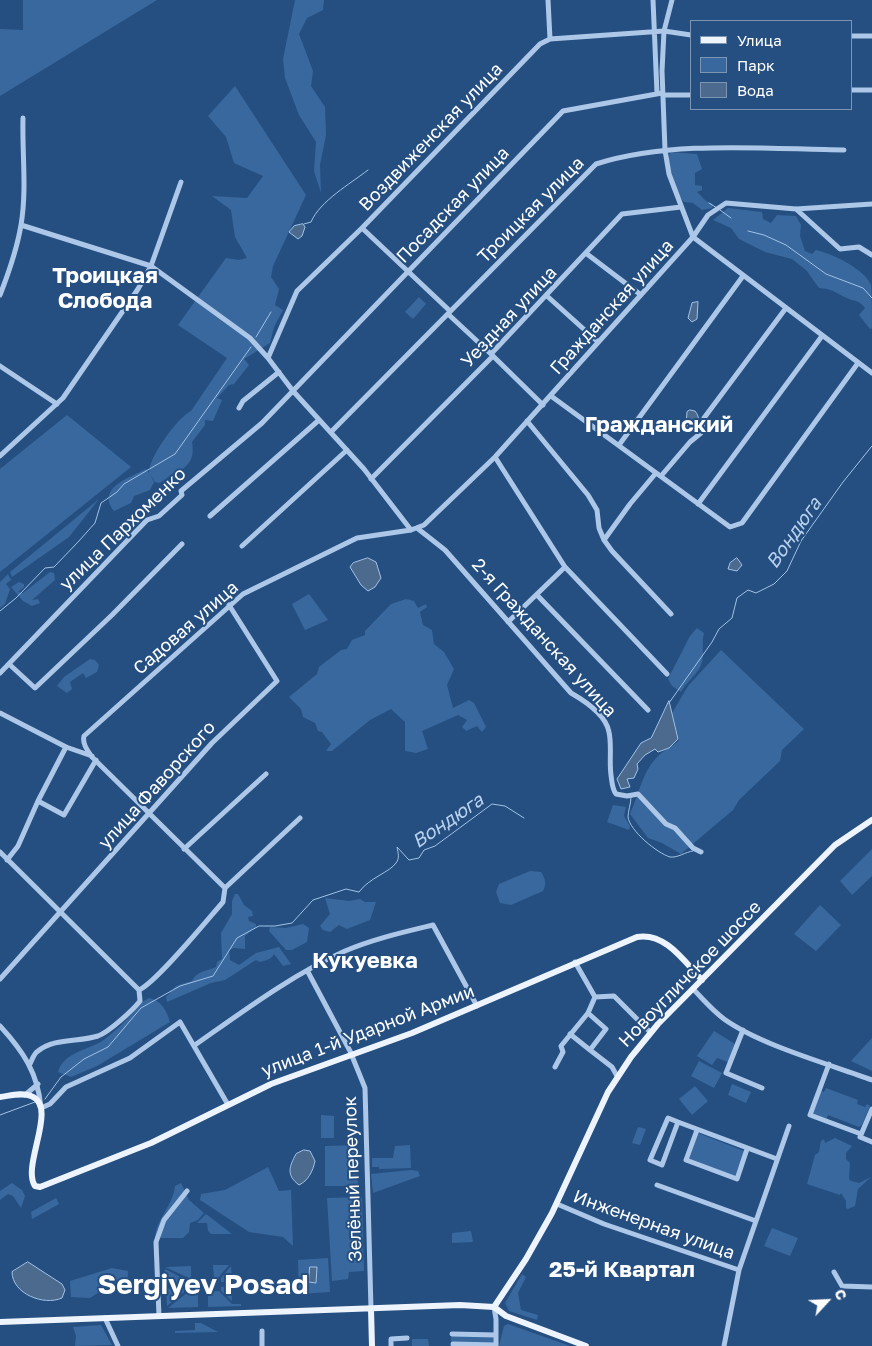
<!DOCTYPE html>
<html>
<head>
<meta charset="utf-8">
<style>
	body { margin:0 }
	#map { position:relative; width:872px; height:1346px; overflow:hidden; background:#254f81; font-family:"Golos Text",sans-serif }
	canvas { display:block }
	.legend { position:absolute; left:690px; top:20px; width:162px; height:90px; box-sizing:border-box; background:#254f81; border:1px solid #7c95b3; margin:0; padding:6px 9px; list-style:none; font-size:15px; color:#fff }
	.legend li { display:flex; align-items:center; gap:10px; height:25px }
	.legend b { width:25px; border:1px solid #7c95b3 }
	.north { position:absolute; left:802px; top:1276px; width:50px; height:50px; -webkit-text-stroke:4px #254f81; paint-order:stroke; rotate:65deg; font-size:14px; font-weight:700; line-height:20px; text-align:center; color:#fff }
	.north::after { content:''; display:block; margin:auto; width:18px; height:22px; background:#fff; clip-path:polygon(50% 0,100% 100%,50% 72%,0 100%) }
</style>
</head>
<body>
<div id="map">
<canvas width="872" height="1346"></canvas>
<ul class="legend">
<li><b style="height:6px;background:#edf4fd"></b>Улица</li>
<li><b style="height:14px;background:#39689e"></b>Парк</li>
<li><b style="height:14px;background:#4c6a8e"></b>Вода</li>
</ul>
<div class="north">С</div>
</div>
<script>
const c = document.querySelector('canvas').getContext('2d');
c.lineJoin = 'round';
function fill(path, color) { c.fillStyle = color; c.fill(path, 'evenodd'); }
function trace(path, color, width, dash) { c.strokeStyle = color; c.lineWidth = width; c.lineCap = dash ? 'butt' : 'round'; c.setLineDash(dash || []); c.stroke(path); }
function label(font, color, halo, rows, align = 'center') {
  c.font = font + ' "Golos Text",sans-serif'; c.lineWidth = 4; c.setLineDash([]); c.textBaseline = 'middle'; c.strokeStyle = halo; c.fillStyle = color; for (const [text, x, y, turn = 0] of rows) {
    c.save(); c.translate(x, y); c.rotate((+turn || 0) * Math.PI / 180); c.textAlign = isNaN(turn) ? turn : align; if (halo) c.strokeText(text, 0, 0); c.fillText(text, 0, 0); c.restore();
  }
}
fill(new Path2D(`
	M23 0H157L0 96V29L23 30Z
	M295 0H324L323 10 307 18 299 34 313 71 311 86 325 107 326 135 320 165 321 193 314 171 316 142 299 115 285 78 283 59Z
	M235 86 306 195 273 266 271 277 279 289 275 305 283 310 274 327 270 343 244 359 249 365 234 384 229 385 217 398 222 400 213 421 205 420V425L192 442C195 459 189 467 173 474 168 476 165 481 159 483L155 482 150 474 154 482 150 490 134 496 131 503 114 511C96 488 129 478 146 469L149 473C148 458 178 417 191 411L227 358 178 325 226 258 239 260 247 258 235 237 231 210 212 196 247 198 263 176 234 163 226 137 208 116Z
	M670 152 697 154 702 169 695 173V185L702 186V190L697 192 706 201 713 204 712 208 702 210 693 203 684 202C675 191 666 166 670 152Z
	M728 208 762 212 763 219 771 223 777 215 796 216 801 225 800 236 805 251 812 254 816 250C831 253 865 269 871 285 872 295 872 316 872 328L870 329 859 315 865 308C860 300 855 302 847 298 835 293 834 289 819 288L806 270 792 259 765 252 739 239 731 228 713 220Z
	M419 297 426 304 413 319 405 312Z
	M67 415 131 467 0 572V469Z
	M99 499 69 537 12 577 10 572Z
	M50 572 54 573 55 580 32 600 38 599 40 603 32 606 23 601 11 587 19 582 24 584V587L18 592 23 593Z
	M8 574 11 580 6 584 10 589 5 604 0 608V582Z
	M309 594 328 620 305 630 292 604Z
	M406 599 414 601 418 608 426 604 427 607 420 612 423 625 432 630 434 644 444 652 454 669 447 685 453 708 469 700 474 703 486 727 482 732 477 726 466 731 462 727 467 720 458 715 422 731 428 749 416 753 405 751V722L391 709 370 720 332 751H326L331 744 322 732 318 731 315 723 303 717 301 709 289 697 317 674 319 667 341 650 347 649 352 640 365 635V631L391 604Z
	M697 628 704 633C701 643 705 656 701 665 697 675 686 682 681 692L672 686 668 679 690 636Z
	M721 650 804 729 782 750 780 761 739 800 733 810 681 854 662 843 648 838 630 814C639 794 642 773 657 757 663 750 673 747 679 740L672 713 688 686Z
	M90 659 95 660 99 665 97 672 86 678 83 673 70 682 72 689 67 693 57 686 64 677Z
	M613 805 626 807 624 816 630 826 629 830 607 822Z
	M872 849V876L852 895 840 881Z
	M530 871 541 872C545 878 547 884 543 891L511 905 500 903 496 892 499 884Z
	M235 894H238L244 905 252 911 253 916 248 917 249 921 256 924V927L245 936V949L234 948 229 950 230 960 239 965 256 953 279 947 291 964 283 966 274 954C271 960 266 960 260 962L256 960 225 980 211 983 167 1002 166 997 176 986 192 981C196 971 208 971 216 967L217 962 222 959 221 933 232 914V901Z
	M325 898 349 901 360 899 365 902H376L370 920 347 929 339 925 330 932 323 930 320 926 330 914Z
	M820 905 841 925 816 951 794 934Z
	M303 924 309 928 307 942 292 950H286L269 931 270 927 286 928Z
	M149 998C161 1000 167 1011 170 1022L97 1066 71 1077 58 1072C64 1051 91 1050 105 1039 119 1028 132 1015 142 1002Z
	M714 1031 735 1044 728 1062 717 1058 712 1065 697 1056Z
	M872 1038V1071L851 1061Z
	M699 1061 722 1073 714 1088 691 1076Z
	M732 1084 751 1092 746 1103 728 1095Z
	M695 1086 708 1101 692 1115 679 1099Z
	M826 1088 858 1100 857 1104 865 1107 867 1104 870 1106 862 1125 859 1127 828 1115 826 1120 814 1115 813 1112 821 1091 824 1092Z
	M321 1115 334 1116V1138H321Z
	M638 1127 646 1129 640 1145 632 1143Z
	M698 1133 744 1151 735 1176 689 1159Z
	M835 1138 852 1146 846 1153V1159L850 1163 849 1179 851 1181 859 1183 871 1177 858 1189 855 1206 848 1209 846 1208V1201L841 1193 840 1195 807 1184 815 1155 819 1152 821 1141 824 1139 825 1143Z
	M357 1145 358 1186H325V1146Z
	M410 1145 411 1168 379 1169V1167H372V1158H393L395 1146Z
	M268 1167 279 1191 291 1190 293 1246 283 1237 249 1232 200 1200 201 1194 225 1190Z
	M411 1170 418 1171 420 1176 373 1193 371 1174Z
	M12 1183 22 1190 25 1196 21 1208 13 1196 8 1194 0 1200V1191Z
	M181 1183 189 1200 204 1213 198 1220 190 1223 189 1232 183 1238H155C156 1219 173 1206 175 1186Z
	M362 1197 364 1271 349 1272 348 1279 332 1281 327 1198Z
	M56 1198 59 1204 32 1219 31 1212Z
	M206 1214 232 1234H211L208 1231 207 1223H197Z
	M772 1228 798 1238 790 1256 764 1246Z
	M471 1231 473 1242 452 1243V1233Z
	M328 1258 330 1292 299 1294 298 1260Z
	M213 1265H229L218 1278H214Z
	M191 1266V1279L165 1267Z
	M231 1266 232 1282H221V1278Z
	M112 1268 128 1271 127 1290 101 1291 90 1298 71 1297 70 1281Z
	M165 1269 184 1279V1284H165Z
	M522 1274 526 1277 518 1293 521 1310 538 1315 537 1320 509 1311 505 1303Z
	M231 1286 232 1301 221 1291V1287Z
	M184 1288V1292L167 1306 166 1289Z
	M219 1291 232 1304H241V1306L208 1307V1292Z
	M188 1292H198V1307L168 1308Z
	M195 1323H201L218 1332 175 1333V1331L195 1330Z
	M508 1324 570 1346H499L504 1326Z
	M101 1325 112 1345 75 1346 76 1336 73 1327Z
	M451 1335 494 1336V1343L451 1344Z
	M412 1339H428L429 1346H412Z`), '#39689e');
const water = new Path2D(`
	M303 224 305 227 302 236 298 239 289 232 294 226Z
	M698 302 697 319 692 322 688 318 692 303Z
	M690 410 695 411C700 417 700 425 695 431H692L686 424 687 412Z
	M368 558 376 562 381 578 375 587 368 591 361 585 350 567 353 563Z
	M737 558 742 565 737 571 728 569 730 563Z
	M669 701 678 739 669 748 658 752 655 749 645 755 637 764 638 769 634 778 627 779 630 787 621 789 617 779 641 743 651 738Z
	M304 1150 310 1151 315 1161C313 1171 308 1181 299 1185 286 1175 289 1167 296 1154Z
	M28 1262 62 1284 65 1290 62 1298C44 1306 12 1294 12 1272Z
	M310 1267H317L316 1283 309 1282Z`);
fill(water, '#4c6a8e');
trace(water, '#a0c2e7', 1);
trace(new Path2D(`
	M709 203 717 208
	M720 210 731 218
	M304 224 311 222C320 201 350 184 368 170
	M748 231 764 235 786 245 826 274 863 288 872 298
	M256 337 271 312
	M0 611 16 598 45 568 54 567 78 542 95 523 101 503 117 492 124 484 175 454 251 347
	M669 703 712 642 719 629 732 618 737 598 748 590 756 593 774 584 787 571 801 541 843 482 872 446
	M631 797C631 804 628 811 628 817 630 831 657 853 670 857 678 858 685 852 693 851
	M45 1099 61 1077 84 1059 108 1047 141 1008 180 986 213 976 237 938 259 926H275L292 923 313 900 346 889 359 892C369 878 390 872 396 863 400 858 398 853 397 847L409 860 419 858 424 850 435 846 492 804 505 806 524 818
	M0 1115 35 1102`), '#a0c2e7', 1);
trace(new Path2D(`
	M548 0 550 39
	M653 0 657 93
	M851 36H872
	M851 90H872
	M663 95H691
	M872 204 796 209 726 203 708 215 693 237 872 373
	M796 209 840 249 859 247 872 255
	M21 225 151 266 250 338 268 358
	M362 228 450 311
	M587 254 641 295
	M0 295C9 272 17 249 21 225 27 190 22 153 23 118
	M547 296 598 342
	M448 314 491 354
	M493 356 543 405
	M0 366 57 404
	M551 396 730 527 742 523 858 363
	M239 408 243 401 279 372
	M527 421 588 495 597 510 599 528 604 540 612 551 671 614
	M331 432 596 164C673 140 764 149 844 150
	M619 445 743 276
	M0 456 63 398 138 289 151 266 181 182
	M495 457 565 567 667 674
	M661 476 690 442 701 433 704 418 786 308
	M371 479 493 356 491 354 622 214 681 207
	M698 504 822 336
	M210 516 319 420
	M417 528 445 550 571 693C585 701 606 715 609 732 612 746 609 761 611 775 612 782 612 789 616 794L627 796 638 794 666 824 675 828 693 848 701 852
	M411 530 364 469 293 391 268 358 297 291 362 228 540 44 550 39 664 31 691 35
	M604 540 630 504 656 473
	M242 546 347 450
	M537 595 648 710
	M508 622 565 567
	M9 664 35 688 112 615 182 544
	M0 673 147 520 159 516 182 495 181 491 262 423 563 111 662 93
	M0 713 66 747 92 756
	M38 801 64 815 96 760
	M184 849 266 774
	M0 852 139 990C156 983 208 919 223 902L225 888 300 818
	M7 860 18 846 38 801 66 747
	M225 888 92 757C88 751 82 744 84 736L243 594 357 538 411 530 424 525 495 457 693 237 669 174 665 150 662 71 664 31 672 0
	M575 962 595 997 614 996 650 1032
	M308 972 350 1051 365 1088 371 1309
	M0 979 212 743 277 681 229 605
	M693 989C703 999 712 1010 724 1019 760 1045 829 1064 872 1080
	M588 1013 606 1029 590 1050 612 1067 617 1076
	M0 1026C23 1051 38 1073 41 1108L50 1104 66 1087 130 1058 180 1022 227 1103
	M743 1030 726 1073 762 1088
	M570 1034 590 1050
	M195 1045C242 1012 293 974 345 951 373 939 404 932 433 925L477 1006
	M30 1064C32 1060 34 1053 38 1051 54 1038 79 1042 98 1036 109 1032 133 1010 140 1001L139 990
	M829 1064 810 1115 861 1134
	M555 1067 563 1052 561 1046 588 1013 595 997
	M25 1095 38 1084
	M872 1109 860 1137 872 1142
	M678 1122 668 1118 650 1160 662 1165 678 1122 777 1159
	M697 1130 686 1160 737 1179 747 1149
	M657 1185 756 1221
	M557 1204 604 1224 739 1270
	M834 1272 842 1286 872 1287
	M494 1307 496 1319V1346
	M159 1316 156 1242 164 1220 187 1191
	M105 1318 118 1346
	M262 1331V1346
	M452 1334 496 1335
	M453 1344 496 1345
	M391 1346V1339L407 1338
	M724 1346 739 1270 789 1126`), '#acc7e7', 5);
trace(new Path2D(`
	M0 1097C9 1096 22 1092 31 1096 59 1106 21 1166 35 1186L40 1187 151 1143 271 1084 412 1033 637 937C665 932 684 961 702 980
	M494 1307 526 1259 552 1213 608 1092 631 1057 658 1024 835 845 872 820
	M371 1309 372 1346
	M0 1322 460 1305 494 1307 506 1316 586 1346`), '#edf4fd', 6);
label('18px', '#fff', '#254f81', [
	["Воздвиженская улица",431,137,-46],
	["Посадская улица",453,205,-46],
	["Троицкая улица",531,210,-45],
	["Гражданская улица",612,307,-48],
	["Уездная улица",509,317,-47],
	["улица Пархоменко",123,529,-44],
	["Садовая улица",186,628,-41],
	["2-я Гражданская улица",544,638,48],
	["улица Фаворского",157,785,-48],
	["Новоугличское шоссе",690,974,-46],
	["улица 1-й Ударной Армии",368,1031,-21],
	["Зелёный переулок",353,1179,-92],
	["Инженерная улица",654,1225,20]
]);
label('italic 19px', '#b7d1ee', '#254f81', [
	["Вондюга",794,533,-55],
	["Вондюга",448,821,-34]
]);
label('bold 22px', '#fff', '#254f81', [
	["Троицкая",105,276],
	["Слобода",105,301],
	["Гражданский",659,425],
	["Кукуевка",365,961],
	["25-й Квартал",622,1270]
]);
label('bold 28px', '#fff', '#254f81', [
	["Sergiyev Posad",203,1285]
]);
</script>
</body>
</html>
